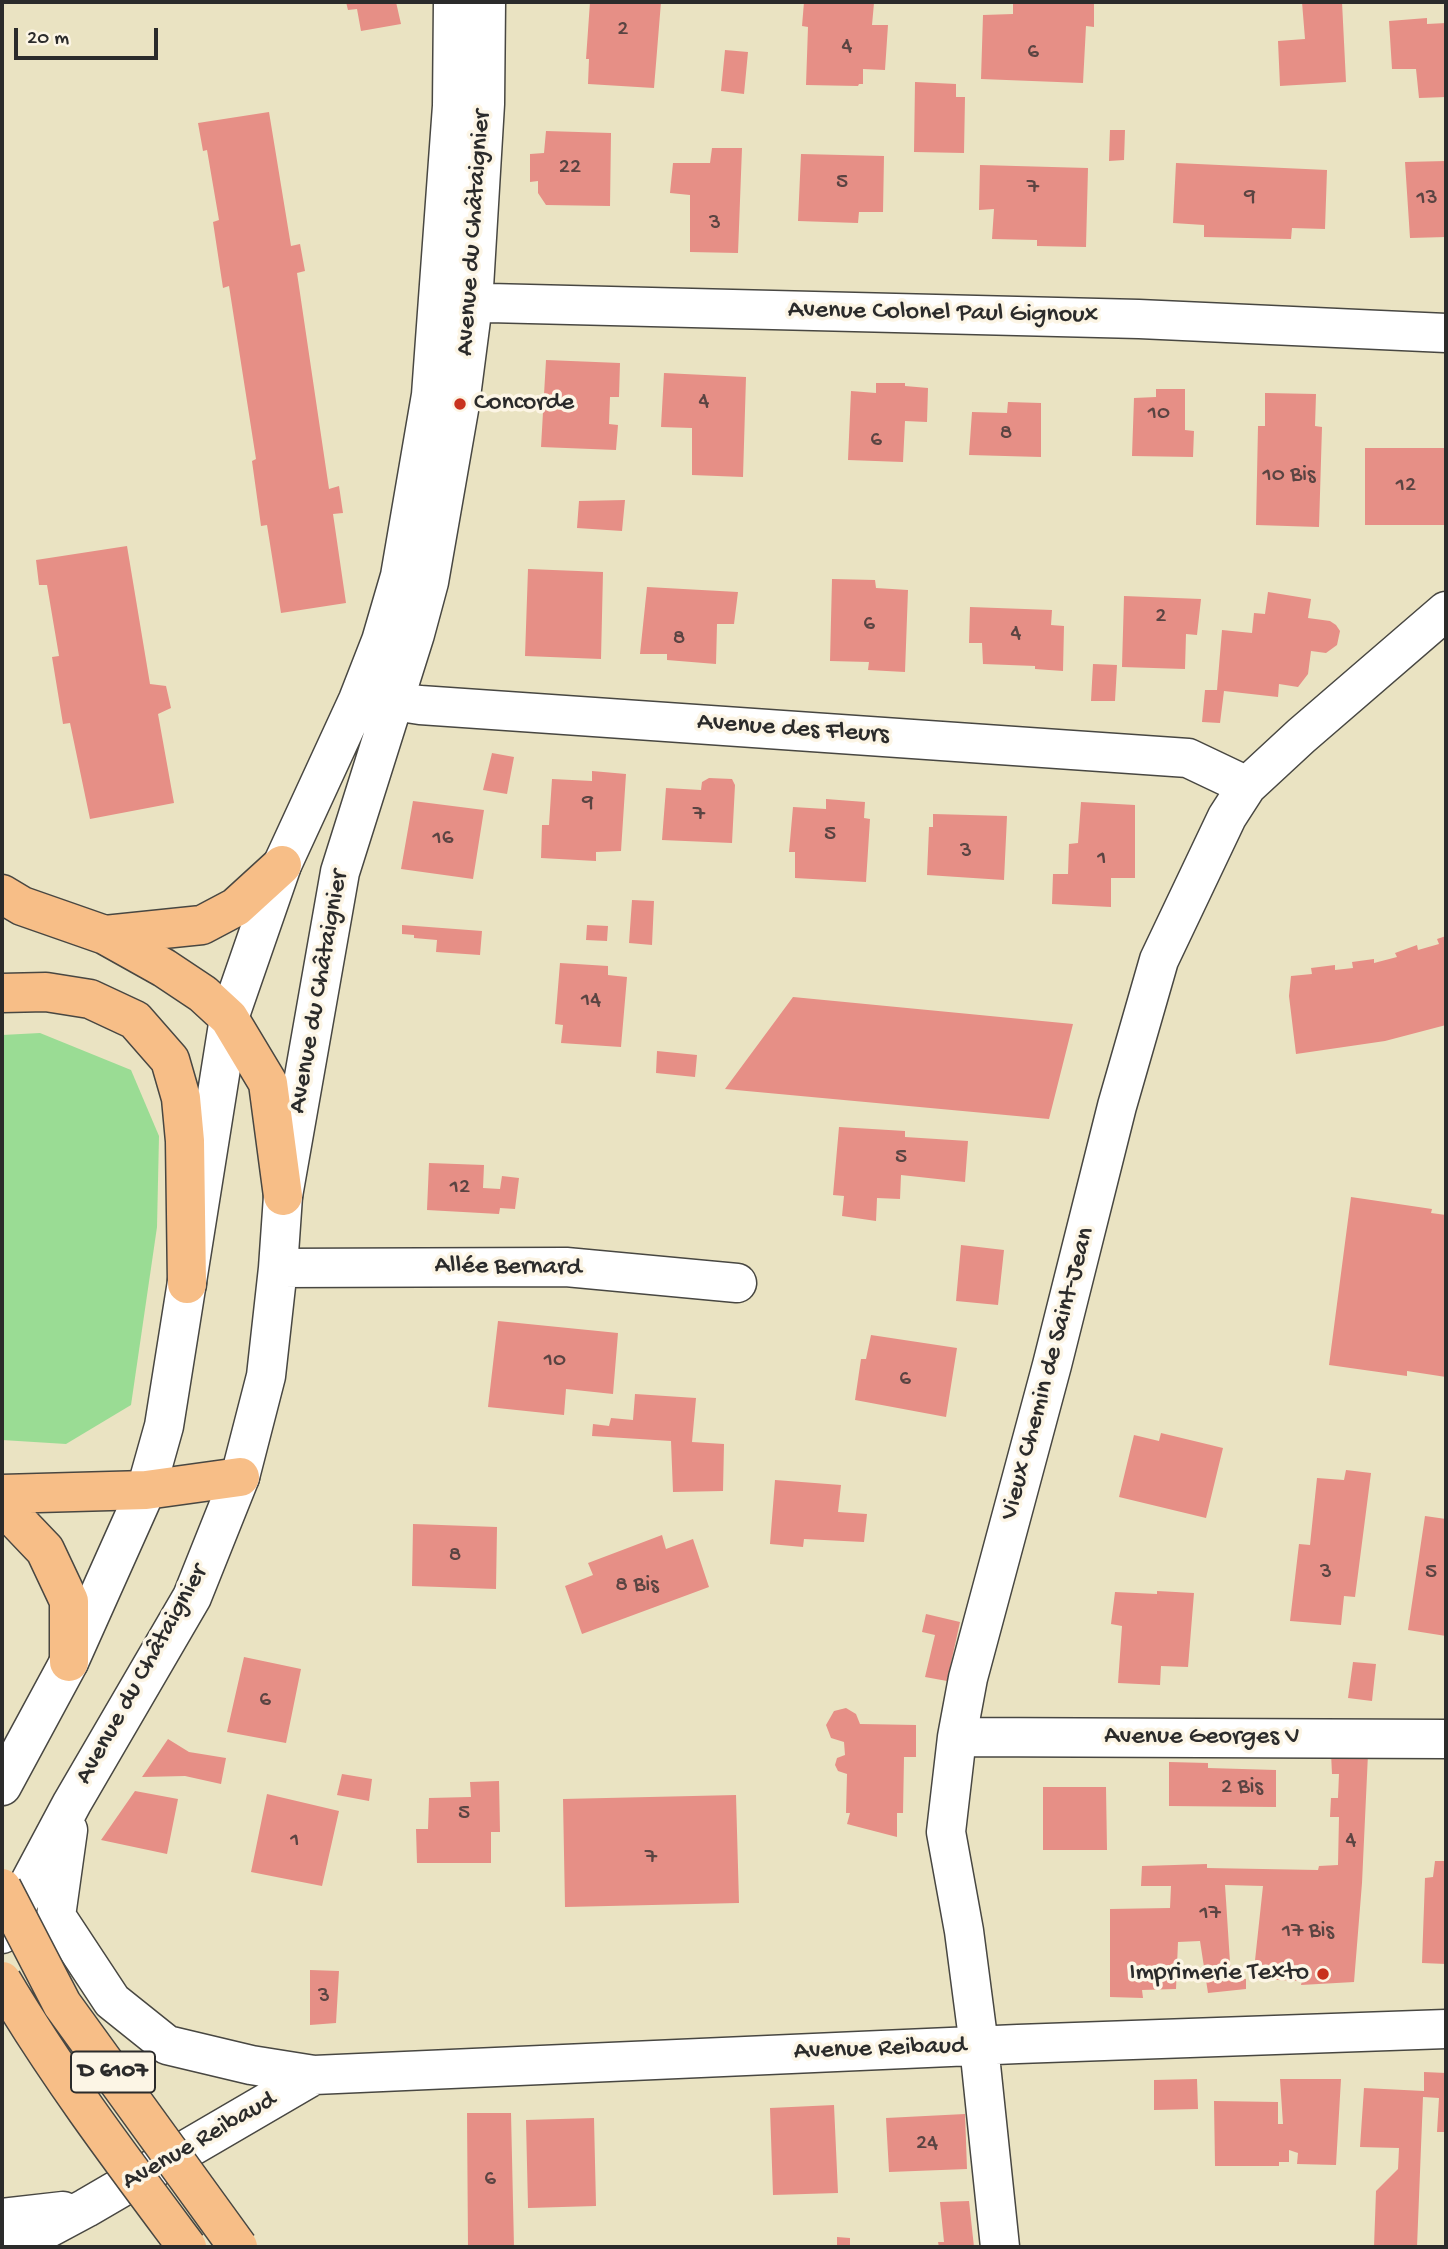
<!DOCTYPE html>
<html>
<head>
<meta charset="utf-8">
<style>
	body { margin:0 }
	#map { position:relative; width:1448px; height:2249px; overflow:hidden; background:#eae3c2; font-family:"Gochi Hand",sans-serif }
	canvas { display:block }
	.frame { position:absolute; inset:0; border:4px solid #2b2b2b; pointer-events:none }
	.scale { position:absolute; left:14px; top:28px; width:144px; height:32px; box-sizing:border-box; border:4px solid #2b2b2b; border-top:0; padding-left:9px; font-size:21px; line-height:24px; white-space:nowrap; color:#2b2b2b; -webkit-text-stroke:5px #fcf5e5; paint-order:stroke }
</style>
</head>
<body>
<div id="map">
<canvas width="1448" height="2249"></canvas>
<div class="frame"></div>
<div class="scale">20 m</div>
</div>
<script>
const c = document.querySelector('canvas').getContext('2d');
c.lineJoin = 'round';
function fill(path, color) { c.fillStyle = color; c.fill(path, 'evenodd'); }
function trace(path, color, width, dash) { c.strokeStyle = color; c.lineWidth = width; c.lineCap = dash ? 'butt' : 'round'; c.setLineDash(dash || []); c.stroke(path); }
function label(font, color, halo, rows, align = 'center') {
  c.font = font + ' "Gochi Hand",sans-serif'; c.lineWidth = 7; c.setLineDash([]); c.textBaseline = 'middle'; c.strokeStyle = halo; c.fillStyle = color; for (const [text, x, y, turn = 0] of rows) {
    c.save(); c.translate(x, y); c.rotate((+turn || 0) * Math.PI / 180); c.textAlign = isNaN(turn) ? turn : align; if (halo) c.strokeText(text, 0, 0); c.fillText(text, 0, 0); c.restore();
  }
}
fill(new Path2D(`
	M40 1033 131 1070 159 1136 157 1227 131 1405 66 1444 2 1440V1035Z`), '#9adc94');
fill(new Path2D(`
	M346 2H396L401 24 361 31 357 9 348 10Z
	M590 2H661L654 88 588 84 589 59H586Z
	M804 2 874 3 872 25H888L885 70 863 69V84H859L858 86 806 85 808 27 802 26Z
	M1013 2H1094V27L1086 26 1083 83 981 79 983 15 1013 14Z
	M1302 2H1342L1346 82 1280 86 1278 41 1305 39Z
	M1427 18V24L1446 23V97L1419 98 1416 69H1392L1389 21Z
	M725 50 748 52 744 94 721 91Z
	M915 82 956 84V97H965L964 153 914 152Z
	M269 112 291 246 300 244 305 271 297 273 329 489 339 486 343 513 333 514 346 603 281 613 267 525 261 526 252 461 256 459 229 286 223 288 213 222 219 220 207 150 203 151 198 123Z
	M1110 130H1125L1124 160 1109 161Z
	M546 131 611 133 610 206 546 205 538 193V181L530 182V154L544 153Z
	M712 148H742L738 253 690 252V195L670 193 673 163H710Z
	M801 154 884 156 883 212H859L858 223 798 221Z
	M1446 161V237L1410 238 1405 162Z
	M1176 163 1327 170 1325 229 1292 228 1291 239 1204 237V225L1173 223Z
	M980 165 1088 168 1086 247 1037 246V240L992 239 994 209 979 210Z
	M546 360 620 363 619 397H610L609 424 618 425 616 450 541 447Z
	M664 373 746 377 743 477 692 475V428L661 427Z
	M876 383H905V386L928 388 927 422 905 421 903 462 848 460 851 391 876 393Z
	M1156 389H1185V430L1194 431 1193 457 1132 456 1134 398 1156 397Z
	M1265 393 1316 394 1315 426 1322 427 1319 527 1256 525 1258 426H1265Z
	M1008 402 1041 403V457L969 455 972 412 1007 413Z
	M1365 448H1446V525H1365Z
	M625 500 622 531 577 528 579 501Z
	M127 546 150 684 166 686 171 708 158 714 174 803 90 819 70 723 63 724 52 657 59 656 47 585H39L36 560Z
	M528 569 603 572 601 659 525 656Z
	M832 579 875 580 876 588 908 590 905 672 868 670 869 662 830 661Z
	M647 587 738 592 734 624H717L716 664 667 660V654H640Z
	M1268 592 1311 599 1308 618 1330 621 1336 625 1340 631 1337 645 1326 653 1311 651 1308 674 1298 687 1279 684 1278 697 1224 691 1220 723 1202 722 1205 690H1217L1222 630 1252 633 1254 613 1265 614Z
	M1124 596 1201 599 1197 635 1186 634 1185 669 1122 667Z
	M970 607 1052 610 1051 625 1064 626 1063 671 1035 669V666L983 664 982 643H969Z
	M1093 664 1117 665 1115 701H1091Z
	M492 753 514 757 507 794 483 790Z
	M592 771 626 774 621 851 596 852V861L541 858 542 825H549L552 779 592 781Z
	M709 778 732 779 735 785 732 843 662 840 666 788 701 790 702 782Z
	M826 799 865 802 864 818 870 819 866 882 795 878V852H789L793 807 826 809Z
	M413 801 484 810 473 879 401 869Z
	M1081 802 1135 805V878H1111V907L1052 904 1053 874H1068L1069 844 1078 843Z
	M933 814 1007 816 1004 880 927 875 929 827H933Z
	M632 900 654 901 652 945 629 943Z
	M402 925 482 931 480 955 436 952 437 940 414 938V935L402 934Z
	M587 925 608 926 607 941 586 940Z
	M1446 936V1025L1385 1041 1296 1054 1289 996 1291 976 1312 974 1311 968 1335 965V970L1353 968 1352 962 1374 959V963L1397 957 1395 953 1417 945 1418 950 1439 944 1437 939Z
	M560 963 608 966V975L627 977 621 1047 561 1043 563 1025 555 1024Z
	M793 997 1073 1024 1049 1119 725 1089Z
	M657 1051 697 1055 695 1077 656 1073Z
	M839 1127 905 1131V1137L968 1141 965 1182 901 1175 900 1199 877 1198 876 1221 842 1216 844 1196 833 1195Z
	M429 1163 484 1165 483 1188 500 1189 502 1176 519 1178 515 1209 500 1208 499 1214 427 1210Z
	M1351 1197 1432 1209 1431 1213 1446 1215V1377L1407 1371V1376L1329 1365Z
	M961 1245 1004 1250 998 1305 956 1301Z
	M498 1321 618 1333 613 1394 566 1389 564 1415 488 1407Z
	M871 1335 957 1348 946 1417 855 1400 861 1359H866Z
	M635 1394 696 1398 692 1442 724 1444 723 1491 673 1492 671 1441 592 1436 593 1424 609 1426 611 1418 633 1420Z
	M1161 1433 1223 1448 1206 1518 1119 1497 1134 1435 1159 1441Z
	M1346 1470 1371 1473 1355 1597 1344 1596 1341 1625 1290 1621 1299 1544 1310 1545 1317 1478 1344 1480Z
	M775 1480 841 1485 838 1512 867 1514 864 1542 804 1539 803 1547 770 1544Z
	M1425 1516 1446 1519V1636L1408 1630Z
	M413 1524 497 1527 496 1589 412 1586Z
	M662 1535 666 1549 693 1539 709 1587 582 1634 565 1586 593 1575 588 1563Z
	M1157 1591 1194 1593 1188 1667 1161 1666 1160 1685 1118 1683 1122 1626 1111 1624 1115 1592 1157 1594Z
	M926 1614 960 1622 947 1681 925 1677 935 1635 922 1632Z
	M244 1657 301 1669 286 1743 227 1732Z
	M1353 1662 1376 1664 1372 1701 1348 1698Z
	M846 1708 856 1714 860 1724 916 1725V1757H904L903 1813H897V1837L847 1824 850 1813H846L847 1774 838 1771 835 1765 837 1758 845 1755 844 1742 831 1738 826 1725 834 1711Z
	M168 1739 189 1752 226 1758 221 1784 185 1776 142 1777Z
	M1331 1753 1368 1754 1362 1883 1354 1982 1301 1985 1302 1981 1253 1979 1263 1886 1225 1885 1231 1978 1246 1979V1989L1208 1993 1200 1941 1178 1942 1176 1989 1142 1990 1143 1998 1110 1997V1909L1170 1908 1171 1886H1141L1142 1866 1207 1864V1868L1318 1870 1319 1866 1338 1865 1339 1817H1330L1331 1798H1338L1339 1774H1332Z
	M1169 1762 1208 1763V1768L1276 1770V1807L1169 1806Z
	M342 1774 372 1779 369 1801 337 1795Z
	M499 1781 500 1832H491V1863H417L416 1829H428L429 1798 471 1797 470 1782Z
	M1043 1787H1106L1107 1850H1043Z
	M135 1791 178 1799 167 1854 101 1840Z
	M267 1794 339 1811 322 1886 251 1872Z
	M736 1795 739 1903 565 1907 563 1799Z
	M1435 1861H1446V1964L1422 1963 1425 1878 1433 1877Z
	M310 1970 339 1971 336 2023 310 2025Z
	M1424 2072 1446 2073V2132H1437L1439 2098 1423 2097 1417 2247H1374L1376 2191 1398 2169 1399 2148 1360 2147 1364 2088 1424 2091Z
	M1197 2079 1198 2109 1154 2110V2080Z
	M1280 2079H1341L1336 2165 1297 2164 1298 2153 1289 2150V2162H1279V2166H1215L1214 2101 1278 2102V2124H1283Z
	M834 2105 838 2193 773 2195 770 2108Z
	M467 2113H511L514 2247H468Z
	M965 2114 967 2169 889 2172 886 2118Z
	M594 2118 596 2206 528 2208 526 2120Z
	M969 2201 974 2247H939L938 2242H944L940 2202Z
	M837 2237 850 2238V2247H837Z`), '#e68f86');
const minor = new Path2D(`
	M448 302 1139 319 1446 333
	M391 677 394 701 420 705 1188 758 1247 786
	M278 1268 566 1267 737 1283
	M957 1737 1446 1739
	M2 1786 69 1662 146 1490 164 1426 229 1018 282 865 358 700 381 641 400 576 431 395 452 106 453 2
	M68 1830 56 1916 112 2001 167 2045 251 2065 314 2075
	M2 1934 72 1803 192 1597 240 1477 266 1376 278 1268 283 1196 340 872 415 634 429 582 460 404 473 304 485 104 486 2
	M2 2218 63 2211
	M8 2247 15 2246 86 2208 314 2075 1018 2044 1446 2029
	M1000 2247 979 2046 964 1931 946 1832 957 1737 968 1678 1052 1365 1117 1106 1159 960 1227 817 1247 786 1301 736 1446 611`);
const highway = new Path2D(`
	M2 894 22 906 105 935 164 968 203 994 229 1018 268 1083 283 1196
	M105 935 202 925 236 907 282 865
	M2 993 46 992 90 999 135 1020 170 1060 181 1098 185 1141 187 1284
	M2 1494 146 1490 240 1477
	M2 1505 45 1550 69 1601V1662`);
trace(minor, '#484742', 41);
trace(highway, '#484742', 41);
trace(minor, '#fff', 38);
trace(highway, '#f7be87', 38);
const highwayBridge = new Path2D(`
	M2 1888 62 2004 238 2247
	M2 1981C57 2074 122 2160 187 2247`);
trace(highwayBridge, '#484742', 41, []);
trace(highwayBridge, '#f7be87', 38);
for (const [x, y, r, color] of [
	[460,404,7,"#c8321e"],
	[1323,1974,7,"#c8321e"]
]) { const dot = new Path2D(); dot.arc(x, y, r, 0, 2 * Math.PI); c.fillStyle = color; c.fill(dot); trace(dot, '#fcf5e5', 2.5); }
label('23px', '#5a4442', null, [
	["2",623,30],
	["4",847,47],
	["6",1033,53],
	["22",570,168],
	["5",842,183],
	["7",1033,188],
	["9",1250,197],
	["13",1427,199],
	["3",715,224],
	["4",704,402],
	["10",1159,414],
	["8",1006,434],
	["6",876,441],
	["10 Bis",1289,476],
	["12",1406,486],
	["2",1161,617],
	["6",869,625],
	["4",1016,634],
	["8",679,639],
	["9",588,803],
	["7",699,815],
	["5",830,835],
	["16",443,839],
	["3",966,852],
	["1",1102,859],
	["14",591,1001],
	["5",901,1158],
	["12",460,1188],
	["10",555,1361],
	["6",905,1380],
	["8",455,1556],
	["3",1326,1573],
	["5",1431,1573],
	["8 Bis",637,1586],
	["6",265,1701],
	["2 Bis",1242,1788],
	["5",464,1814],
	["1",295,1841],
	["4",1351,1841],
	["7",651,1858],
	["17",1210,1914],
	["17 Bis",1308,1932],
	["3",324,1997],
	["24",927,2144],
	["6",490,2180]
]);
for (const [x, y, w] of [
	[113,2072,84]
]) { const box = new Path2D(); box.roundRect(x - w / 2, y - 20.5, w, 41, 5); c.fillStyle = '#fcf5e5'; c.fill(box); trace(box, '#2b2b2b', 2); }
label('bold 24px', '#2b2b2b', null, [
	["D 6107",113,2072]
]);
label('26px', '#2b2b2b', '#fcf5e5', [
	["Avenue du Châtaignier",475,233,-86],
	["Avenue Colonel Paul Gignoux",943,314,1],
	["Avenue des Fleurs",793,730,4],
	["Avenue du Châtaignier",320,992,-80],
	["Allée Bernard",508,1268,1],
	["Vieux Chemin de Saint-Jean",1049,1374,-75],
	["Avenue du Châtaignier",143,1675,-61],
	["Avenue Georges V",1202,1738],
	["Avenue Reibaud",880,2050,-2],
	["Avenue Reibaud",200,2142,-30]
]);
label('26px', '#2b2b2b', '#fcf5e5', [
	["Concorde",474,404],
	["Imprimerie Texto",1309,1974,"right"]
], 'left');
</script>
</body>
</html>
